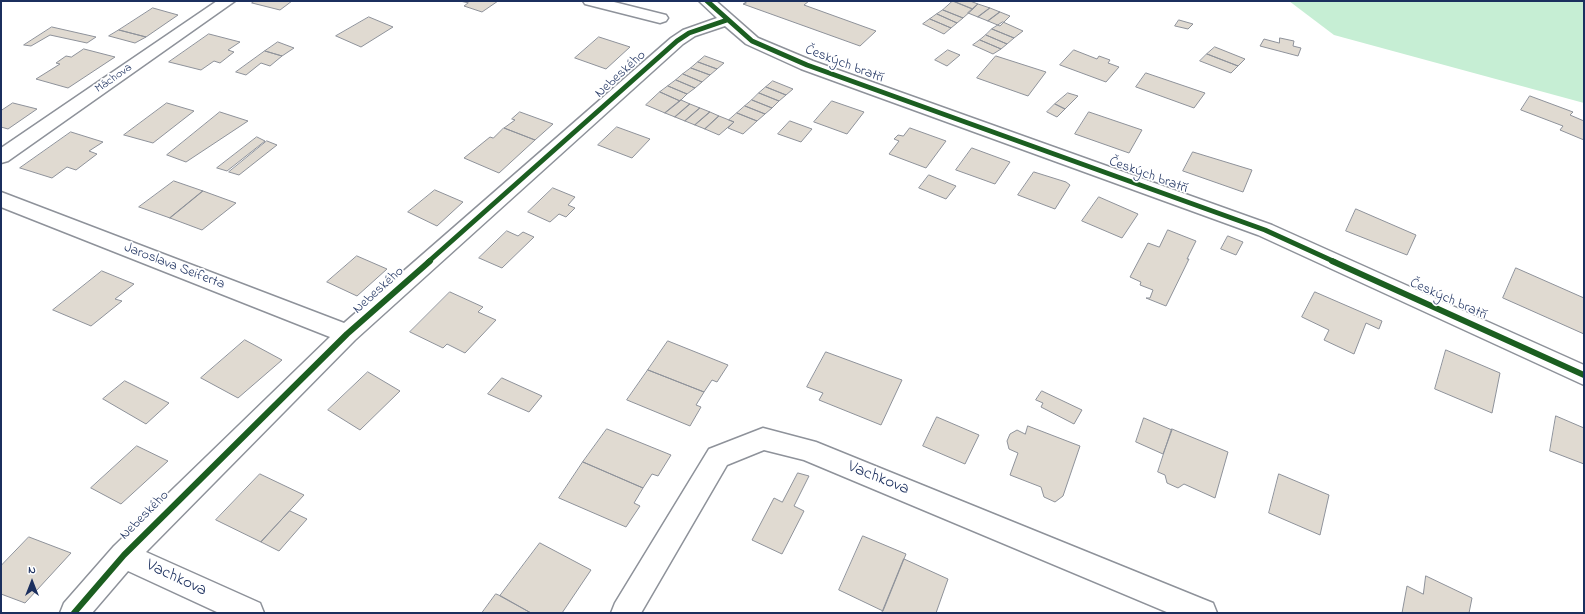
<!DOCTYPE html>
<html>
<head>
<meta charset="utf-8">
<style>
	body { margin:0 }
	#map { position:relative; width:1585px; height:614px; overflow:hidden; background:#fff; font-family:"Indie Flower",sans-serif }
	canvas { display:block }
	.frame { position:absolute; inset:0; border:2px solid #1b2f5e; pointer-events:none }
	.north { position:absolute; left:12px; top:562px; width:40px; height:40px; -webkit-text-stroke:3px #fff; paint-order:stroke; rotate:0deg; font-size:11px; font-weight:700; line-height:16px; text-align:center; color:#1b2f5e }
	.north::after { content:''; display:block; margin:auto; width:14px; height:18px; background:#1b2f5e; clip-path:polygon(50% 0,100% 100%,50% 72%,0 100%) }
</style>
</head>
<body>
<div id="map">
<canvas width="1585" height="614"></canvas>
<div class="frame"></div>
<div class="north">N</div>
</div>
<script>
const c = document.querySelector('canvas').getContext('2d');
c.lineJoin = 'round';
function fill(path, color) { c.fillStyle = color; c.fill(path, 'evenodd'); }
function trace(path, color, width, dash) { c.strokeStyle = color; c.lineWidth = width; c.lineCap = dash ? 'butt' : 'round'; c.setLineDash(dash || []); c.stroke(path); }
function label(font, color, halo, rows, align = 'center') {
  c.font = font + ' "Indie Flower",sans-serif'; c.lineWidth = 3.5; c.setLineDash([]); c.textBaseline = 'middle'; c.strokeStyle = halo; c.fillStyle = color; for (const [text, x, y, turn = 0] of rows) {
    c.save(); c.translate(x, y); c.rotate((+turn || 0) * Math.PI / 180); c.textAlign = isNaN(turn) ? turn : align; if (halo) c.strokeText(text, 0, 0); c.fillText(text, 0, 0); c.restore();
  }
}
fill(new Path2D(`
	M1289 1H1584V103L1334 35Z`), '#c6eed4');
const building = new Path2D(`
	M255 1H292L280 10 252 3Z
	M460 1H498L482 12 464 6 468 3Z
	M743 1H809L804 5 876 31 860 46 743 4 746 3Z
	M953 1H970L978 4 973 9Z
	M953 1 973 9 963 18 943 10Z
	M978 4 990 8 978 17 968 13Z
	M153 8 178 15 146 37 119 30Z
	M990 8 1000 12 988 21 978 17Z
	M943 10 963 18 957 23 937 14Z
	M1000 12 1010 16 1000 26 988 21Z
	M937 14 957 23 951 28 930 19Z
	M369 17 393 27 361 47 336 36Z
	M930 19 951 28 944 34 923 24Z
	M1179 20 1193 24 1188 29 1175 26Z
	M1003 22 1023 31 1014 38 992 29Z
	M52 27 96 37 87 43 50 35 31 46 24 45Z
	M992 29 1014 38 1007 44 986 35Z
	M119 30 146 37 135 43 109 36Z
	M209 34 240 42 228 50 234 52 220 63 214 61 201 70 169 62Z
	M986 35 1007 44 1001 49 980 40Z
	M599 37 630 47 606 69 575 58Z
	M1280 38 1294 41 1293 46 1301 48 1298 56 1260 46 1264 39 1279 43Z
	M980 40 1001 49 993 54 973 45Z
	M278 42 294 48 282 56 265 51Z
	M1215 47 1245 59 1238 66 1207 54Z
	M84 49 115 57 68 88 36 79 60 64 56 63 66 56 71 57Z
	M948 50 960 55 947 66 935 60Z
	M1074 50 1097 59 1099 56 1110 60 1108 63 1119 67 1106 82 1060 65Z
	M265 51 282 56 270 66 261 63 246 75 236 72Z
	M1207 54 1238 66 1231 73 1200 61Z
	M705 56 724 63 717 69 698 62Z
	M996 56 1046 72 1028 96 977 78Z
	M698 62 717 69 710 75 691 68Z
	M691 68 710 75 702 82 683 74Z
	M1146 73 1205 93 1194 108 1136 87Z
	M683 74 702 82 695 88 676 80Z
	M676 80 695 88 687 94 668 86Z
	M773 81 793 89 786 95 766 87Z
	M668 86 687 94 680 101 660 92Z
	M766 87 786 95 779 101 759 93Z
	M660 92 680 101 665 113 646 105Z
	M759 93 779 101 772 108 752 100Z
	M1068 93 1078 96 1065 109 1055 104Z
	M1530 96 1573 112 1570 115 1584 121V140L1560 130 1563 126 1521 110Z
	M681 100 690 104 675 117 665 113Z
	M752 100 772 108 765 114 745 106Z
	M832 101 864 112 847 134 814 122Z
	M13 103 37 109 8 129 1 127V111Z
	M167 103 194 111 153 143 124 135Z
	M690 104 700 108 685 121 675 117Z
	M1055 104 1065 109 1057 117 1047 112Z
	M745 106 765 114 757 121 737 113Z
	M700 108 710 112 695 125 685 121Z
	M220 112 248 121 186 162 167 155Z
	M520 112 553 124 535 140 504 128 515 120 512 119Z
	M710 112 719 116 705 129 695 125Z
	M1089 112 1142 130 1129 153 1075 134Z
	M737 113 757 121 743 134 728 128 734 122 729 120Z
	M719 116 734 122 719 135 705 129Z
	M790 121 812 129 801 142 778 134Z
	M617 127 650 139 632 158 598 145Z
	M504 128 535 140 499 173 464 158 490 137 493 138Z
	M910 128 946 141 926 168 889 154 899 141 894 139 898 135 903 136Z
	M71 132 103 142 89 151 97 154 76 170 67 167 52 178 20 168Z
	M257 137 265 141 227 171 217 168Z
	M267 141 277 145 239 175 229 172Z
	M972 148 1010 162 995 184 956 170Z
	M1193 152 1252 170 1243 192 1183 171Z
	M1034 172 1066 182 1070 185 1055 209 1018 195Z
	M929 175 956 186 946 199 919 188Z
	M174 181 203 191 170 218 139 207Z
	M553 188 575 197 568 205 575 208 566 217 559 214 550 222 528 212Z
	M435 190 463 202 437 226 408 212Z
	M203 191 236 203 202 230 170 218Z
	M1099 197 1138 214 1122 238 1082 221Z
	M1356 209 1416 235 1407 255 1346 231Z
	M1168 230 1196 241 1187 259H1189L1166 306 1146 298H1150L1153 290 1140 285 1141 282 1130 277 1148 243 1159 247Z
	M507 231 518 236 523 232 534 237 502 268 479 258Z
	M1228 236 1243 242 1236 255 1221 249Z
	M357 256 387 269 357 296 327 282Z
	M1516 268 1584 298V334L1503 298Z
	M102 271 134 284 115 299 122 301 91 326 53 310Z
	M450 292 483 307 478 312 496 320 465 353 447 344 443 348 410 332Z
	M1315 292 1382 321 1379 329 1366 323 1354 354 1324 340 1329 330 1302 317Z
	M245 340 282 360 238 398 201 378Z
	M668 341 728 365 717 382 712 380 704 392 648 370Z
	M1446 350 1500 373 1492 413 1435 389Z
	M826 352 902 380 881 425 819 400 823 393 807 387Z
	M648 370 704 392 696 405 701 407 690 426 627 400Z
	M368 372 400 391 360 430 328 410Z
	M502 378 542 396 529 412 488 394Z
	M125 381 169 403 146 424 103 399Z
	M1042 391 1082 410 1074 424 1041 407 1043 403 1036 400Z
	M1556 416 1584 428V464L1550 451Z
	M937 417 979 435 965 464 923 446Z
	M1144 418 1172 430 1163 454 1136 442Z
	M1028 426 1080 446 1063 496 1055 502 1044 497 1041 487 1010 475 1018 453 1009 449 1007 441 1010 434 1017 430 1025 434Z
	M607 429 671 455 658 476 652 474 643 488 583 462Z
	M1172 429 1228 452 1215 498 1184 484 1178 488 1167 483 1165 475 1158 472Z
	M137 446 168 461 121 504 91 488Z
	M583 462 643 488 634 503 640 506 626 527 559 498Z
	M798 473 809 476 794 506 804 511 782 554 752 540 774 498 782 502Z
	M260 474 304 495 261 542 216 520Z
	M1279 474 1329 495 1320 535 1269 513Z
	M290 511 307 519 279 551 261 542Z
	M863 536 906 554 883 611 839 590Z
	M29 537 71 553 25 603 1 594V566Z
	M540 543 591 570 562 613H531L500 596Z
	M904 559 948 579 936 613H882Z
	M1426 576 1472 598 1469 613H1402L1407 586 1423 594Z
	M496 594 501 596 531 613H482Z`);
fill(building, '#e0dad1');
trace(building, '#8e929a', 1);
const minor = new Path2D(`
	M217 1H235L8 161 1 163V148Z
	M583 1H610L666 15 668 18 666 21 660 23 585 4Z
	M699 1H716L758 38 813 61 1272 225 1584 365V385L1258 235 801 69 746 44 725 26 695 36 683 44 355 340 146 552 260 603 264 613H219L128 571 92 613H60L64 603 114 546 330 337 1 207V192L344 323 671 38 683 30 717 18Z
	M763 428 816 442 1203 599 1213 603 1217 613H1169L804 460 764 450 727 465 641 613H611L615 603 709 449Z`);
trace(minor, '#8e929a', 3);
fill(minor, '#fff');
trace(new Path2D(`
	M707 1 752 41 807 65 1265 230 1335 262
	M428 262 677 41 689 33 727 20`), '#1b5e20', 5);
trace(new Path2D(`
	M1332 261 1584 375
	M74 613 124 555 347 334 430 261`), '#1b5e20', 6);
label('12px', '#1b2f5e', '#fff', [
	["Máchova",114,79,-35]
]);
label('14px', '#1b2f5e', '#fff', [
	["Českých bratří",844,65,21],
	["Nebeského",621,75,-42],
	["Českých bratří",1148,176,20],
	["Jaroslava Seiferta",174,267,21],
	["Nebeského",379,291,-42],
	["Českých bratří",1448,300,24],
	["Nebeského",145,516,-45]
]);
label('17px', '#1b2f5e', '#fff', [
	["Vachkova",878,479,22],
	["Vachkova",176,579,25]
]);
</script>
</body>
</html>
